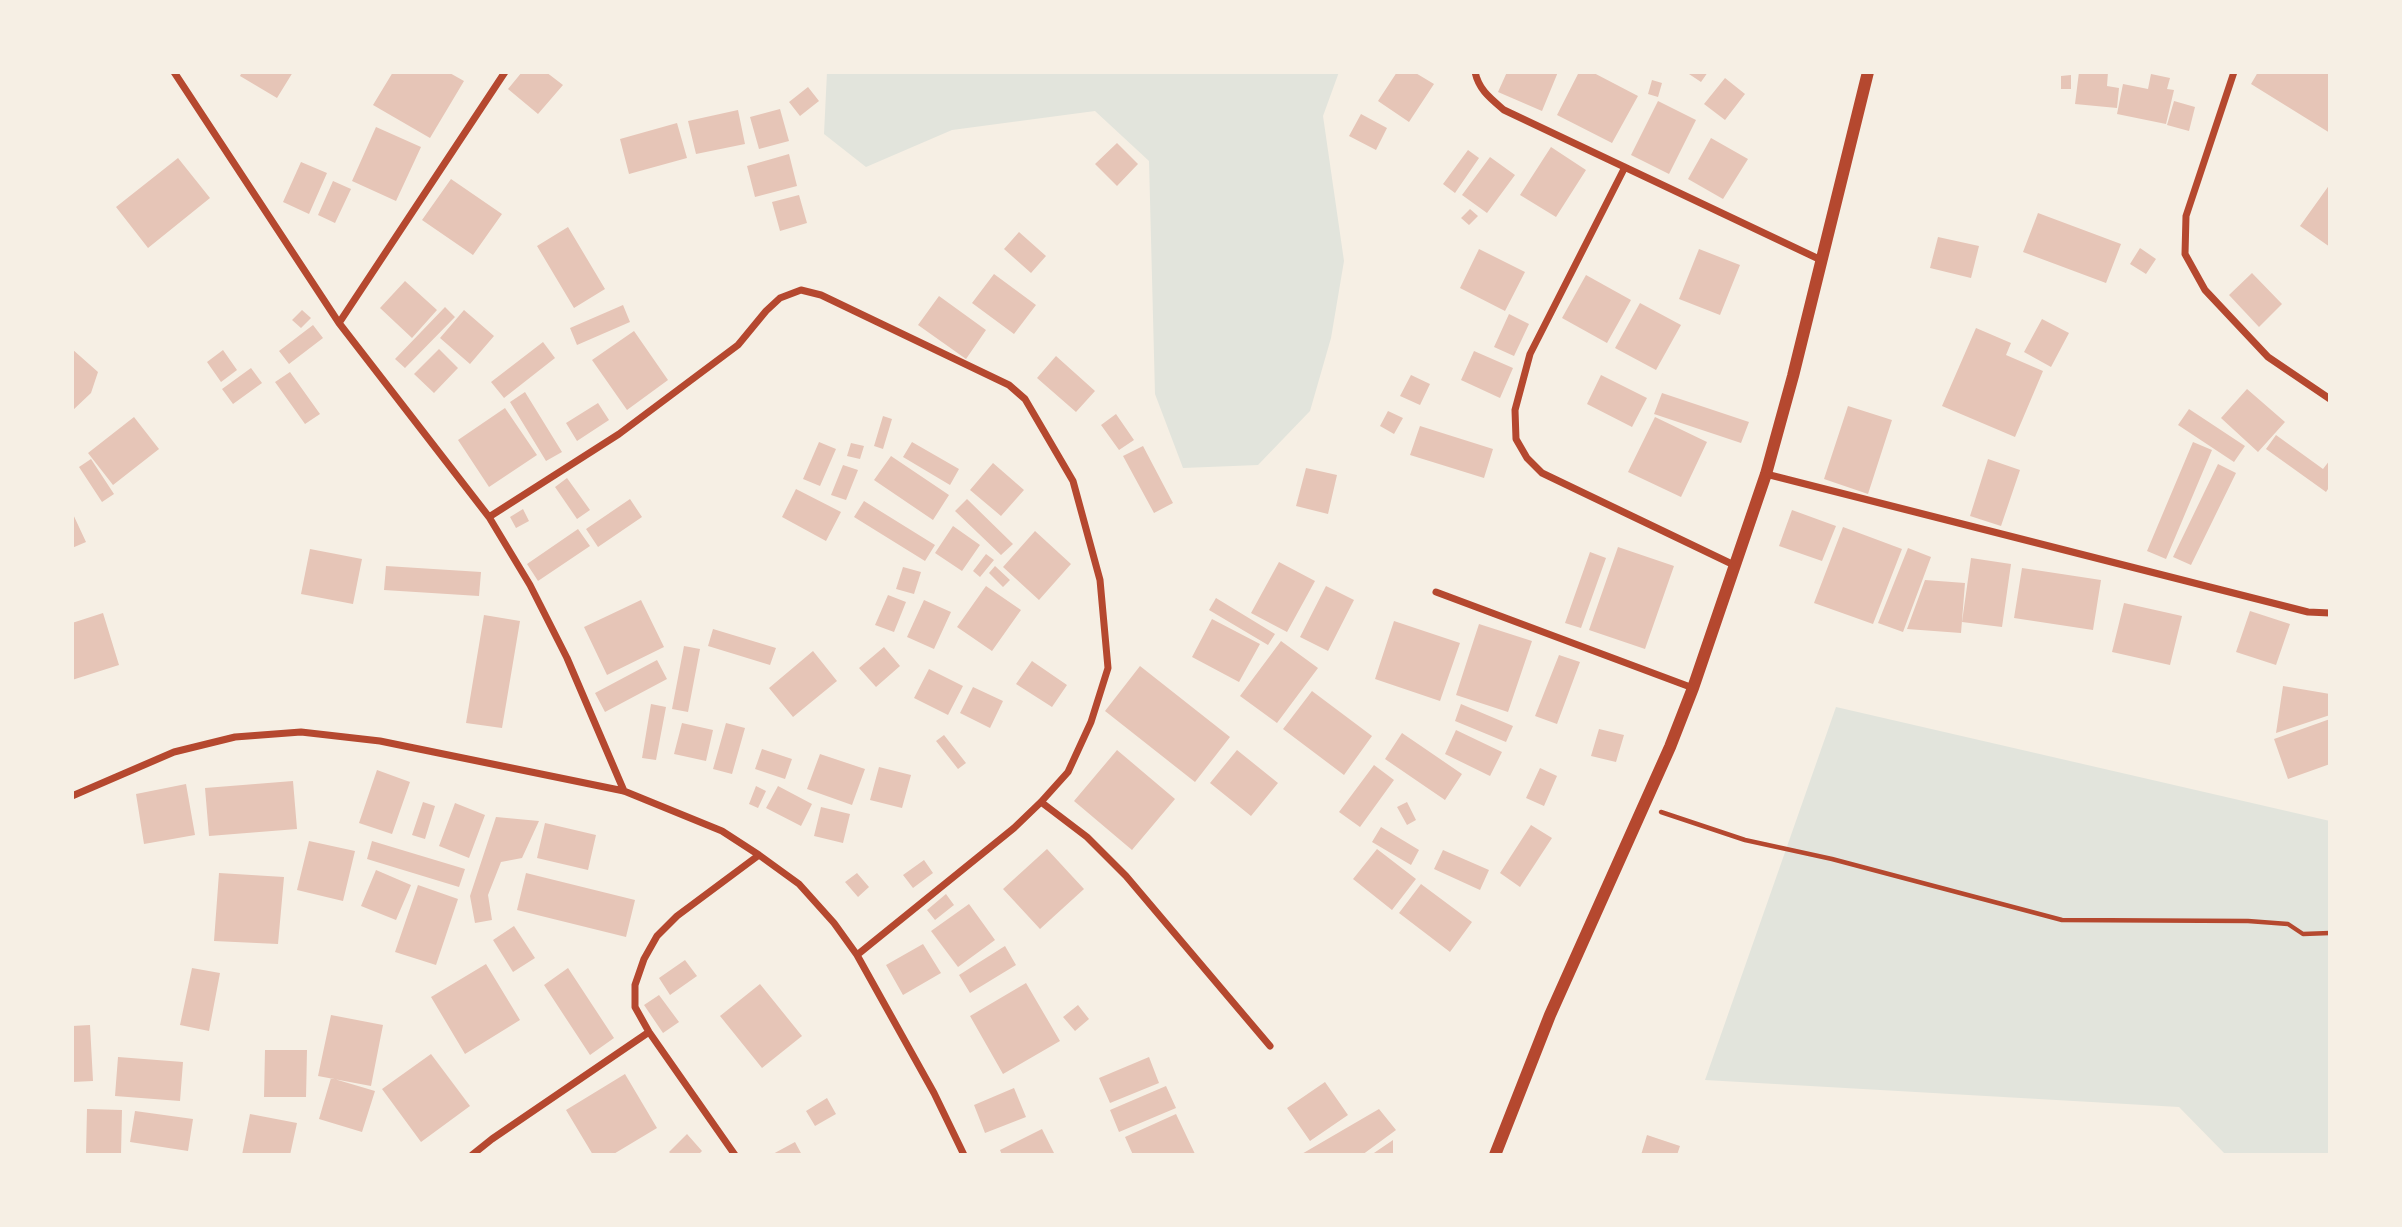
<!DOCTYPE html>
<html>
<head>
<meta charset="utf-8">
<style>
	body { margin:0 }
	#map { position:relative; width:2402px; height:1227px; overflow:hidden; background:#f6efe4; font-family:Karla,sans-serif }
	canvas { display:block }
	.frame { position:absolute; inset:0; border:74px solid #f6efe4; pointer-events:none }
</style>
</head>
<body>
<div id="map">
<canvas width="2402" height="1227"></canvas>
<div class="frame"></div>
</div>
<script>
const c = document.querySelector('canvas').getContext('2d');
c.lineJoin = 'round';
function fill(path, color) { c.fillStyle = color; c.fill(path, 'evenodd'); }
function trace(path, color, width, dash) { c.strokeStyle = color; c.lineWidth = width; c.lineCap = dash ? 'butt' : 'round'; c.setLineDash(dash || []); c.stroke(path); }
fill(new Path2D(`
	M827 72H1339L1323 116 1344 261 1331 338 1310 411 1258 465 1183 468 1155 394 1149 161 1095 111 952 130 866 167 824 134Z
	M1836 707 2330 821V1155H2226L2179 1107 1705 1080Z`), '#e2e4dc');
fill(new Path2D(`
	M242 72H293L277 98 240 76Z
	M393 72H448L464 81 430 138 373 105Z
	M522 72H546L563 85 538 114 508 89Z
	M1397 72H1414L1434 84 1409 122 1378 101Z
	M1507 72H1558L1542 111 1498 92Z
	M1579 72H1592L1638 96 1612 143 1557 115Z
	M1686 72H1708L1701 82Z
	M2079 72H2108L2107 86 2119 88 2117 108 2075 104Z
	M2258 72H2330V133L2251 84Z
	M2151 74 2170 78 2167 89 2174 90 2166 124 2117 114 2123 84 2148 89Z
	M2071 75V89H2061V76Z
	M1725 78 1745 94 1725 120 1704 104Z
	M1652 80 1662 83 1658 97 1648 94Z
	M808 87 819 101 800 116 789 102Z
	M1658 101 1696 120 1669 174 1631 155Z
	M2174 101 2195 107 2189 131 2167 125Z
	M780 109 789 141 759 149 750 117Z
	M738 110 745 144 696 154 688 121Z
	M1361 114 1387 128 1376 150 1349 136Z
	M677 123 687 158 629 174 620 139Z
	M376 127 421 147 396 201 352 181Z
	M1711 138 1748 159 1723 199 1688 179Z
	M1117 143 1138 164 1117 186 1095 164Z
	M1551 147 1586 170 1556 217 1520 195Z
	M1468 150 1479 158 1455 193 1443 184Z
	M789 154 797 186 755 197 747 166Z
	M1490 157 1515 175 1487 213 1462 195Z
	M178 158 210 198 148 248 116 207Z
	M301 162 327 173 309 214 283 202Z
	M451 179 502 214 473 255 422 220Z
	M333 181 351 189 335 223 318 215Z
	M2330 184V247L2300 226Z
	M799 195 807 223 780 231 772 202Z
	M1470 209 1478 216 1469 225 1461 218Z
	M2038 213 2121 244 2106 283 2023 252Z
	M568 227 605 289 574 308 537 246Z
	M1019 232 1046 256 1031 273 1004 249Z
	M1938 237 1979 246 1971 278 1930 268Z
	M2140 248 2156 259 2146 274 2130 264Z
	M1479 249 1525 272 1505 311 1460 288Z
	M1699 249 1740 265 1720 315 1679 299Z
	M2252 273 2282 304 2259 327 2229 295Z
	M994 274 1036 305 1014 334 972 303Z
	M1586 275 1631 300 1607 343 1562 318Z
	M405 281 437 310 412 338 380 308Z
	M939 296 986 330 966 359 918 325Z
	M1640 303 1681 325 1656 370 1615 348Z
	M623 305 630 322 577 345 570 328Z
	M445 307 455 317 405 368 395 359Z
	M302 310 311 318 301 328 292 320Z
	M464 310 494 336 470 364 440 338Z
	M1509 314 1529 324 1514 356 1494 347Z
	M2042 319 2069 333 2051 367 2024 352Z
	M313 325 323 338 289 364 279 351Z
	M1976 328 2011 343 2006 355 2043 371 2015 437 1942 406Z
	M634 331 668 380 627 410 592 360Z
	M543 342 555 358 504 398 491 382Z
	M72 349 98 372 91 393 72 411Z
	M439 349 458 368 434 393 414 374Z
	M223 350 237 370 221 382 207 362Z
	M1474 351 1513 368 1500 398 1461 380Z
	M1056 356 1095 391 1076 412 1037 378Z
	M251 368 262 383 233 404 222 389Z
	M290 372 320 414 305 424 275 382Z
	M1411 375 1430 384 1420 405 1400 396Z
	M1601 375 1647 398 1632 427 1587 404Z
	M2247 389 2285 422 2258 452 2221 418Z
	M525 392 562 452 546 461 510 402Z
	M1662 393 1749 422 1741 443 1654 414Z
	M598 403 609 420 577 441 566 423Z
	M1848 406 1892 420 1868 494 1824 479Z
	M505 408 537 455 489 487 458 440Z
	M2189 409 2245 446 2234 462 2178 425Z
	M1388 411 1403 418 1394 434 1380 426Z
	M1116 414 1134 440 1119 450 1101 425Z
	M883 416 892 419 883 449 874 446Z
	M134 417 159 449 113 485 88 453Z
	M1655 417 1707 442 1681 497 1628 472Z
	M1420 426 1493 449 1484 478 1410 455Z
	M2276 435 2323 469 2330 460V486L2326 492 2266 449Z
	M819 442 836 449 820 486 803 479Z
	M912 442 959 469 950 485 903 457Z
	M2193 442 2212 450 2166 559 2147 551Z
	M851 443 864 446 860 459 847 456Z
	M1143 446 1173 503 1154 513 1123 456Z
	M891 456 949 495 933 520 874 480Z
	M91 459 114 494 102 502 79 467Z
	M1988 459 2020 470 2001 526 1970 516Z
	M993 463 1024 490 1001 516 970 490Z
	M2218 464 2236 473 2191 565 2173 557Z
	M843 465 858 470 846 500 831 495Z
	M1306 468 1337 475 1328 514 1296 506Z
	M567 478 590 510 577 519 555 487Z
	M796 489 841 512 826 541 782 517Z
	M630 499 642 517 598 547 586 529Z
	M967 499 1013 544 1001 555 955 511Z
	M864 501 935 545 925 561 854 517Z
	M523 509 529 521 516 528 510 517Z
	M1792 510 1836 526 1822 561 1779 546Z
	M72 512 86 542 72 548Z
	M953 526 980 545 962 571 935 553Z
	M1843 527 1902 549 1873 624 1814 603Z
	M578 529 590 546 538 581 527 564Z
	M1035 531 1071 564 1039 600 1003 567Z
	M1618 547 1674 566 1645 649 1589 630Z
	M1908 548 1931 557 1903 632 1878 623Z
	M310 549 362 559 353 604 301 594Z
	M1590 552 1606 558 1581 628 1565 623Z
	M986 554 994 560 980 577 973 571Z
	M1971 558 2011 564 2002 627 1962 622Z
	M1279 562 1315 581 1287 632 1251 613Z
	M386 566 481 572 479 596 384 590Z
	M995 566 1010 580 1003 587 989 573Z
	M903 567 921 572 914 594 896 589Z
	M2022 568 2101 580 2093 630 2014 618Z
	M1925 580 1965 583 1961 633 1907 629Z
	M986 586 1021 610 992 651 957 627Z
	M1326 586 1354 600 1328 651 1300 637Z
	M888 595 906 602 894 632 875 625Z
	M1216 598 1275 634 1268 645 1209 610Z
	M641 600 664 647 607 675 584 627Z
	M924 600 951 612 934 649 907 637Z
	M2124 603 2182 616 2170 665 2112 652Z
	M2250 611 2290 624 2276 665 2236 652Z
	M103 613 119 665 72 680V623Z
	M484 615 520 621 502 728 466 723Z
	M1212 619 1260 644 1239 682 1192 657Z
	M1394 621 1460 643 1440 701 1375 679Z
	M1479 624 1532 641 1508 712 1456 695Z
	M713 629 776 648 770 665 708 646Z
	M1281 641 1318 668 1277 723 1240 696Z
	M684 646 700 649 688 712 672 709Z
	M884 647 900 666 876 687 859 668Z
	M813 651 837 681 793 717 769 688Z
	M1559 655 1580 662 1557 724 1535 716Z
	M657 660 667 679 605 712 595 693Z
	M1032 661 1067 685 1052 707 1016 684Z
	M1140 666 1230 737 1195 782 1105 711Z
	M929 669 963 686 948 715 914 698Z
	M2283 686 2330 694V715L2276 733Z
	M973 687 1003 701 990 728 960 713Z
	M1312 691 1372 736 1344 775 1283 729Z
	M651 704 666 707 656 760 642 758Z
	M1461 704 1513 726 1506 742 1455 721Z
	M2330 719V764L2288 779 2274 739Z
	M682 723 713 730 706 761 674 754Z
	M726 723 745 728 732 774 713 769Z
	M1599 729 1624 735 1616 762 1591 756Z
	M1456 730 1502 752 1490 776 1445 754Z
	M1402 733 1462 774 1445 800 1385 759Z
	M944 735 966 763 958 769 936 741Z
	M762 749 792 759 785 779 755 769Z
	M1117 750 1175 799 1132 850 1074 801Z
	M1237 750 1278 783 1251 816 1210 783Z
	M820 754 865 769 852 805 807 789Z
	M1374 765 1394 780 1360 827 1339 812Z
	M879 767 911 775 902 808 870 800Z
	M1540 768 1557 776 1544 806 1526 798Z
	M377 770 410 782 392 834 359 823Z
	M293 781 297 829 209 836 205 788Z
	M186 784 195 835 144 844 136 794Z
	M756 786 766 791 758 808 749 804Z
	M778 786 812 804 801 826 766 808Z
	M423 802 435 806 425 839 412 835Z
	M1407 802 1416 820 1407 825 1397 807Z
	M455 803 485 815 469 858 439 846Z
	M821 807 850 814 843 843 814 836Z
	M496 817 539 821 522 858 501 862 488 895 492 920 475 923 470 896Z
	M545 823 596 835 588 870 537 858Z
	M1531 825 1552 838 1520 887 1500 873Z
	M1381 827 1419 850 1411 865 1372 842Z
	M309 841 355 851 343 901 297 890Z
	M372 841 465 869 459 887 367 859Z
	M1047 849 1084 889 1040 929 1003 889Z
	M1377 849 1416 879 1392 910 1353 879Z
	M1443 850 1489 870 1480 890 1434 869Z
	M924 860 933 873 913 888 903 875Z
	M376 870 411 885 396 920 361 906Z
	M219 873 284 877 278 944 214 941Z
	M526 873 635 900 626 937 517 910Z
	M857 873 869 887 858 897 845 882Z
	M1421 884 1472 922 1450 952 1399 913Z
	M418 885 458 899 436 965 395 952Z
	M946 894 954 905 935 920 927 910Z
	M969 904 995 940 958 967 931 931Z
	M514 926 535 958 513 972 493 940Z
	M923 944 941 973 903 995 886 965Z
	M1005 946 1016 965 970 993 959 975Z
	M685 960 697 976 670 995 659 978Z
	M486 964 520 1020 465 1054 431 997Z
	M192 968 220 973 209 1031 180 1025Z
	M568 968 614 1038 590 1055 544 985Z
	M1026 983 1060 1041 1003 1074 970 1016Z
	M760 984 802 1036 762 1068 720 1016Z
	M659 995 679 1022 663 1033 644 1005Z
	M1078 1005 1089 1019 1075 1031 1063 1017Z
	M331 1015 383 1025 371 1086 318 1076Z
	M90 1025 93 1081 72 1082V1026Z
	M265 1050H307L306 1097H264Z
	M431 1054 470 1106 421 1142 382 1089Z
	M118 1057 183 1062 180 1101 115 1096Z
	M1149 1057 1159 1083 1110 1103 1099 1078Z
	M625 1074 657 1128 612 1155H593L566 1110Z
	M331 1078 375 1091 362 1132 319 1119Z
	M1325 1082 1348 1115 1310 1141 1287 1108Z
	M1166 1086 1176 1108 1119 1132 1110 1110Z
	M1014 1088 1026 1117 985 1133 974 1105Z
	M827 1098 836 1114 815 1126 806 1111Z
	M87 1109 122 1110 121 1155H86Z
	M1379 1109 1396 1130 1362 1155H1300Z
	M135 1111 193 1119 188 1151 130 1142Z
	M250 1114 297 1123 290 1155H242Z
	M1176 1114 1195 1154 1133 1155 1125 1137Z
	M1042 1129 1055 1155H1002L1000 1150Z
	M687 1134 702 1151 698 1155H672L669 1152Z
	M1647 1135 1680 1146 1677 1155H1641Z
	M1393 1140V1155H1371Z
	M795 1142 802 1155H771Z`), '#e6c5b7');
trace(new Path2D(`
	M1661 812 1745 840 1832 859 2062 920 2248 921 2288 924 2303 934 2330 933`), '#b5482f', 4.5);
trace(new Path2D(`
	M174 72 339 323 489 517 530 585 567 658 624 791
	M1475 72C1479 90 1490 98 1504 110L1821 260
	M2234 72 2186 216 2185 254 2205 290 2268 357 2330 399
	M1625 167 1530 354 1515 410 1516 439 1527 458 1542 473 1734 565
	M339 323 505 72
	M1766 474 2308 612 2330 613
	M489 517 619 434 738 345 766 311 780 298 801 290 821 295 1009 385 1025 399 1073 481 1100 580 1108 668 1091 722 1068 772 1041 802 1014 828 857 955
	M1436 592 1693 688
	M72 796 174 752 235 737 301 732 380 741 624 791 722 831 759 855 799 884 834 923 857 955 934 1093 964 1155
	M1041 802 1087 837 1126 876 1270 1046
	M472 1155 492 1139 649 1032
	M735 1155 649 1032 635 1007V985L644 959 657 936 677 916 759 855`), '#b5482f', 7);
trace(new Path2D(`
	M1495 1155 1550 1015 1670 747 1693 688 1766 474 1793 376 1868 72`), '#b5482f', 12);
</script>
</body>
</html>
